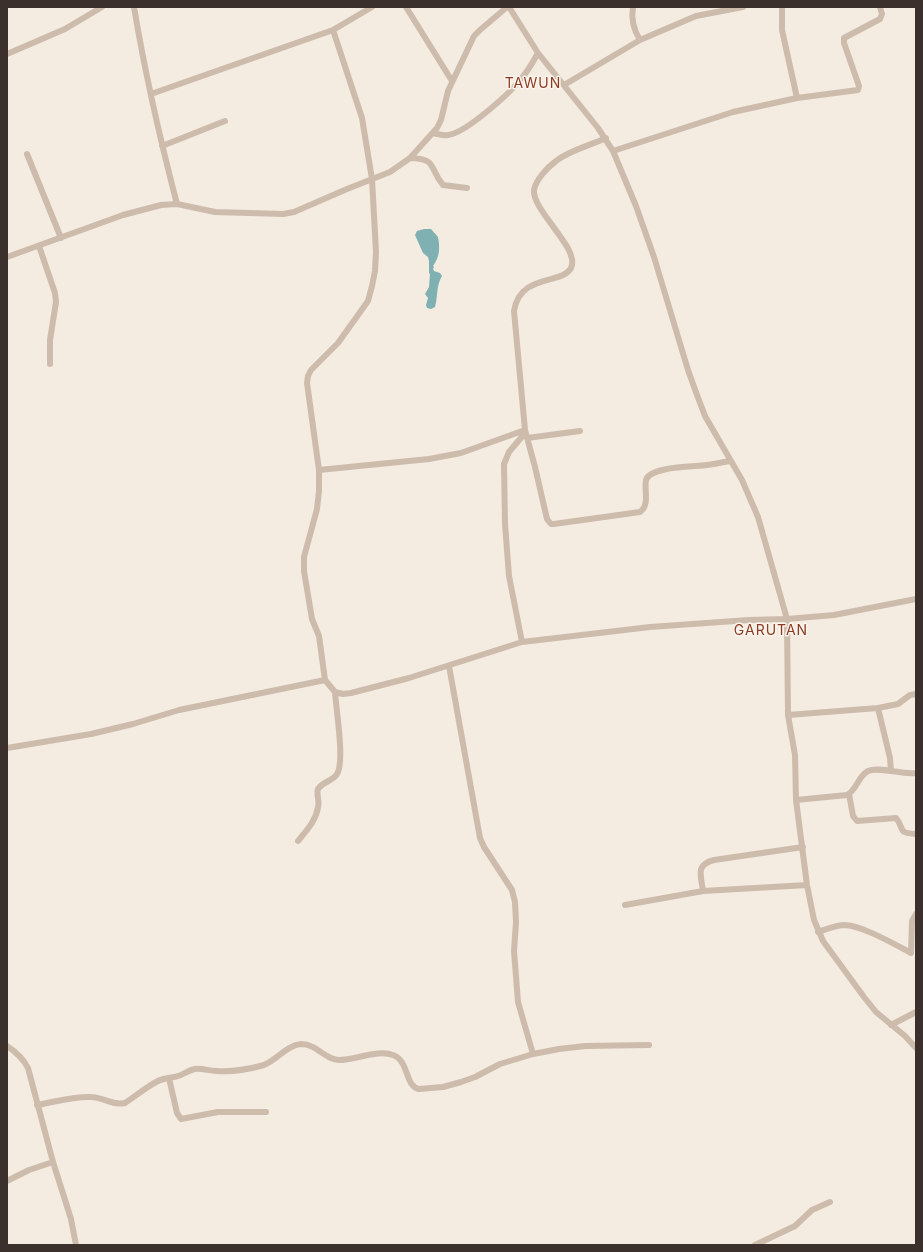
<!DOCTYPE html>
<html>
<head>
<meta charset="utf-8">
<style>
	body { margin:0 }
	#map { position:relative; width:923px; height:1252px; overflow:hidden; background:#f4ebe1; font-family:Inter,sans-serif }
	canvas { display:block }
	.frame { position:absolute; inset:0; border:8px solid #3b302b; pointer-events:none }
</style>
</head>
<body>
<div id="map">
<canvas width="923" height="1252"></canvas>
<div class="frame"></div>
</div>
<script>
const c = document.querySelector('canvas').getContext('2d');
c.lineJoin = 'round';
function fill(path, color) { c.fillStyle = color; c.fill(path, 'evenodd'); }
function trace(path, color, width, dash) { c.strokeStyle = color; c.lineWidth = width; c.lineCap = dash ? 'butt' : 'round'; c.setLineDash(dash || []); c.stroke(path); }
function label(font, color, halo, rows, align = 'center') {
  c.font = font + ' Inter,sans-serif'; c.lineWidth = 3; c.setLineDash([]); c.textBaseline = 'middle'; c.strokeStyle = halo; c.fillStyle = color; for (const [text, x, y, turn = 0] of rows) {
    c.save(); c.translate(x, y); c.rotate((+turn || 0) * Math.PI / 180); c.textAlign = isNaN(turn) ? turn : align; if (halo) c.strokeText(text, 0, 0); c.fillText(text, 0, 0); c.restore();
  }
}
fill(new Path2D(`
	M424 229H431L438 237C440 247 440 257 433 266L434 267 433 269 434 271 440 273 442 276C436 286 438 296 435 307L431 309 427 308 426 305 428 298 425 294 429 287 430 274 429 273V261L428 257 423 253 415 235 417 231Z`), '#7fb0b2');
trace(new Path2D(`
	M134 7C145 73 160 139 177 204
	M406 7 452 81
	M509 7 538 53 598 128 613 151 636 206 654 257 688 370 697 395 705 416 742 480 758 517 787 619 834 615 916 599
	M633 7C631 19 633 29 640 40
	M782 7V30L797 98
	M333 30 362 118 372 179 376 252 375 271 372 286 368 301 338 343 311 370 308 376 307 383 319 470V491L317 509 304 557V571L312 619 319 636 325 680 335 692 343 694 351 693 409 678 522 642 650 627 749 620 787 619 788 715 795 755 796 800 807 885 814 920 823 941 864 997 876 1012 905 1036 916 1048
	M7 54 35 42 65 29 102 7
	M564 85 640 40 696 16 743 7
	M151 94 333 30 372 7
	M433 133C437 134 443 136 448 135 466 133 510 93 521 79 528 71 533 62 538 53
	M606 138C589 146 570 150 556 161 548 167 536 179 534 190 532 211 581 249 571 268 562 285 520 273 514 311L525 430 535 467 547 519 551 524H554L640 512C650 505 644 490 646 480 650 466 695 467 707 465 715 464 723 462 731 461
	M162 146 225 121
	M613 151 733 112 797 98 858 90 859 86 844 43V38L880 19 882 14 880 7
	M27 154 61 238
	M410 158C438 159 428 167 443 185L467 188
	M39 246 55 293 56 302 50 340V364
	M7 257 123 215 161 205 177 204 215 212 283 214 294 212 347 189 390 172 410 158 437 128 441 120 448 91 474 36 480 30 507 7
	M527 438 580 431
	M319 470 429 459 461 453 525 430
	M522 642 509 576 505 524 504 464 509 452 525 433
	M449 666 480 838 484 847 512 890 515 902 516 922 514 951 518 1002 533 1054
	M878 708 898 704 910 695 916 694
	M788 715 878 708 890 758 891 771
	M7 748 91 734 133 724 179 710 325 680
	M849 794 853 816 857 821 896 818C905 828 896 833 916 834
	M796 800 847 795C857 790 858 776 868 771 879 766 901 775 916 773
	M298 841C306 831 316 821 318 807 320 802 316 795 318 789 322 782 333 781 337 774 345 761 336 709 335 692
	M703 891C701 875 695 865 714 860L803 847
	M625 905 703 891 807 885
	M818 932C827 929 836 925 845 925 863 926 894 944 911 953L912 921 916 914
	M891 1025 916 1012
	M7 1046C16 1052 23 1058 28 1068L53 1162 71 1219 76 1245
	M169 1078 177 1113 181 1119 218 1112H266
	M37 1105C55 1102 73 1096 91 1097 103 1097 113 1106 125 1103 136 1096 146 1087 158 1081 164 1078 172 1078 178 1076 184 1074 189 1070 195 1069 202 1068 209 1071 216 1071 231 1072 250 1069 264 1065 277 1060 287 1045 301 1044 317 1044 325 1060 339 1060 355 1060 379 1049 393 1055 409 1060 405 1087 419 1089L443 1087 461 1082 475 1077 500 1064 533 1054 559 1049 585 1046 649 1045
	M7 1181 29 1170 53 1162
	M755 1245 795 1226 812 1210 830 1202`), '#cdbbac', 6);
c.letterSpacing = '1px';
label('14px', '#8c3b22', '#fbf5ee', [
	["TAWUN",533,84],
	["GARUTAN",771,631]
]);
c.letterSpacing = '0px';
</script>
</body>
</html>
